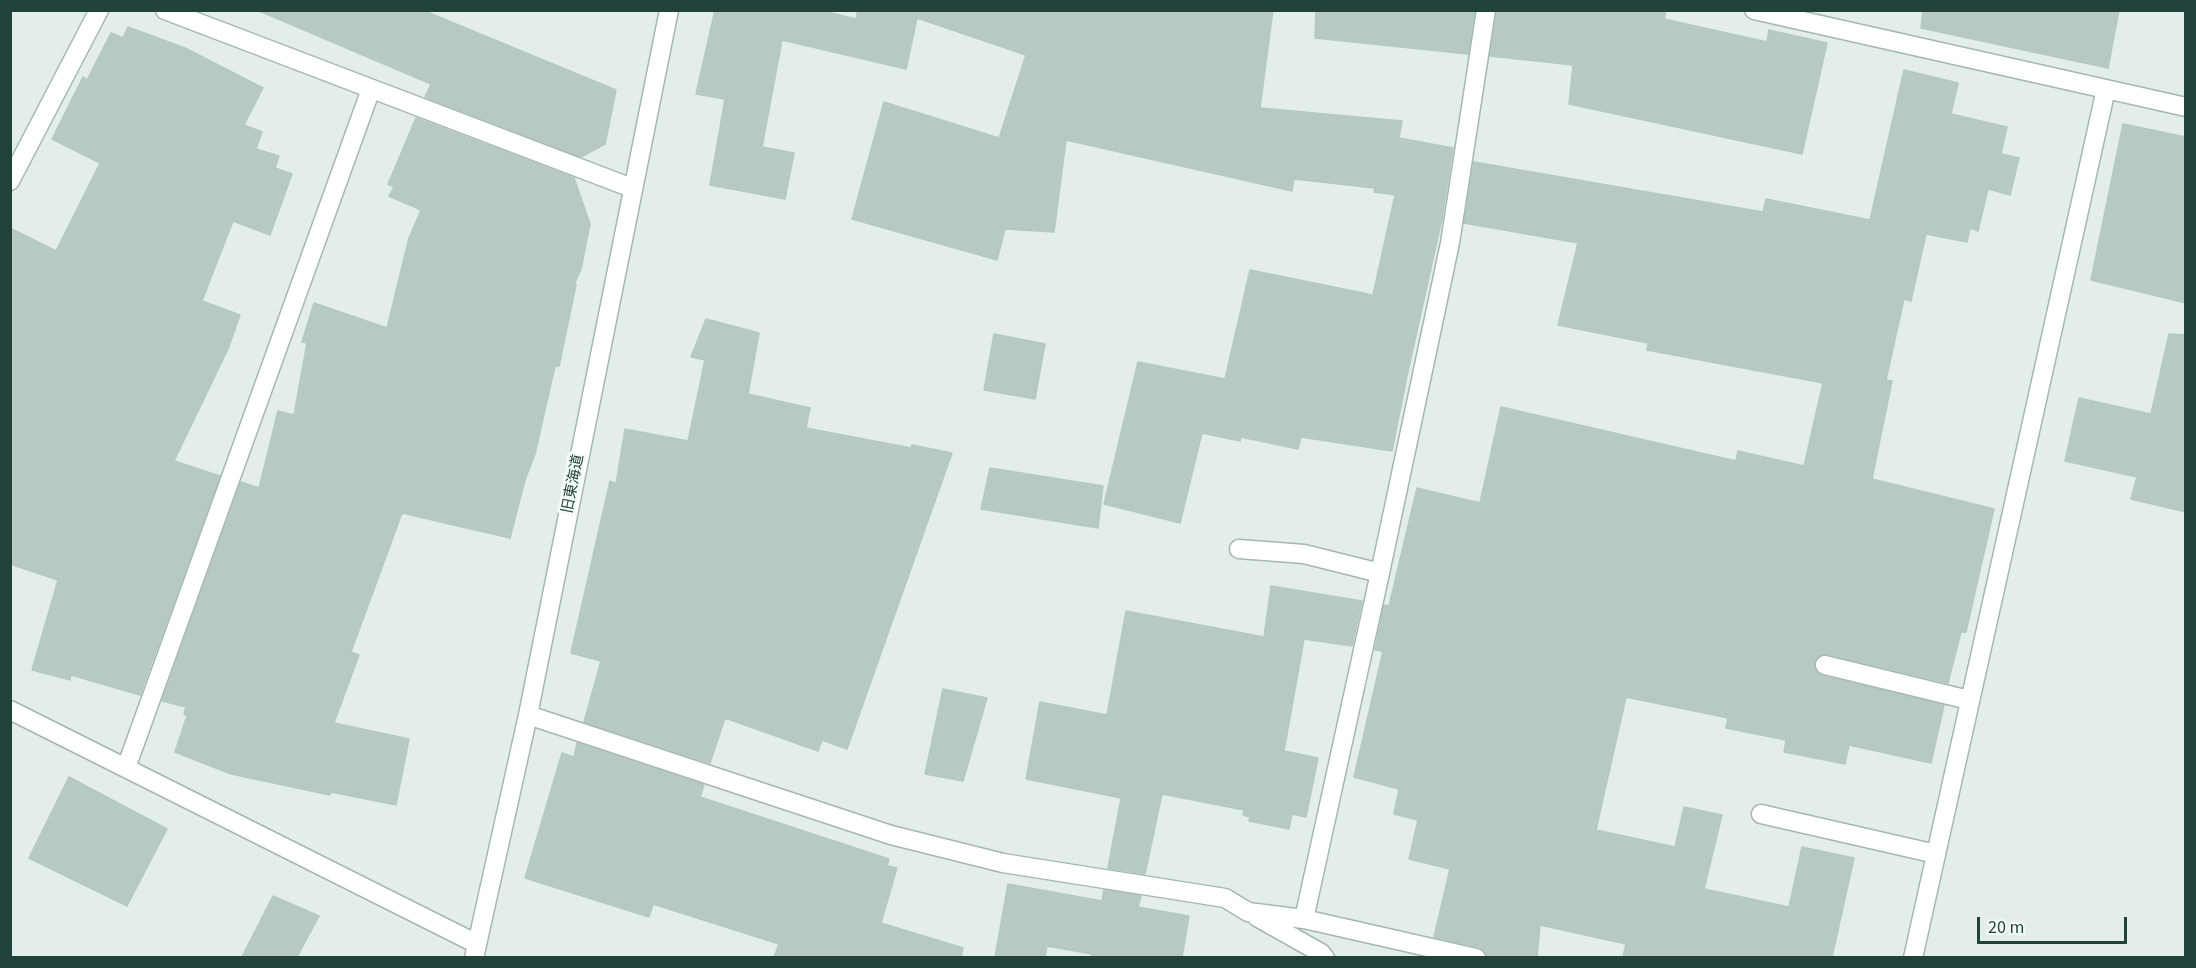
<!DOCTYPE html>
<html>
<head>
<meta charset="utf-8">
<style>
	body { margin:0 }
	#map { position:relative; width:2196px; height:968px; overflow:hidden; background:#e3eeea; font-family:"Source Sans 3",sans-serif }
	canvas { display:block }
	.frame { position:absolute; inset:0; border:12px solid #20423b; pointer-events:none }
	.scale { position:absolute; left:1977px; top:917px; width:150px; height:27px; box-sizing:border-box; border:3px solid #20423b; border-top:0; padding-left:8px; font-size:18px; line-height:21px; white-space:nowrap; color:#20423b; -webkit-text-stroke:4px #f4faf7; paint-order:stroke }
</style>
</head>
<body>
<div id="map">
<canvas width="2196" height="968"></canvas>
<div class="frame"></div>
<div class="scale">20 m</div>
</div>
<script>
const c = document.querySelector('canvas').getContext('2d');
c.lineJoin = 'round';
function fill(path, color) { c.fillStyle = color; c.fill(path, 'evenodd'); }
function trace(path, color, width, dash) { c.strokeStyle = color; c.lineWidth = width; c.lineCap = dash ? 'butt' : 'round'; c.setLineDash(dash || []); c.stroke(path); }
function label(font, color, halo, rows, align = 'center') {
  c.font = font + ' "Source Sans 3","Noto Sans JP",sans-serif'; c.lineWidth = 6; c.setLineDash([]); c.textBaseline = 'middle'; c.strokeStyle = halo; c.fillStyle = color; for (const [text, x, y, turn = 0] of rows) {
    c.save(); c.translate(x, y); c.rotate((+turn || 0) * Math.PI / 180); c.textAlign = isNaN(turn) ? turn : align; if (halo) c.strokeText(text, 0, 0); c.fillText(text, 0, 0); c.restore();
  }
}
const building = new Path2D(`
	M257 10H422L616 90 605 144 581 157 425 97 431 84Z
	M715 10H819L856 19 858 10H1273L1260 108 1402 121 1399 138 1453 148 1442 219 1407 376 1392 451 1301 437 1298 449 1241 437 1240 441 1202 433 1180 523 1104 504 1138 362 1225 379 1250 270 1373 295 1395 195 1374 192 1375 188 1294 179 1292 191 1066 140 1054 232 1005 229 997 260 852 219 884 102 999 138 1026 55 917 18 906 69 782 40 762 147 794 153 785 199 710 185 725 99 696 94Z
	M1316 10H1475L1468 54 1315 38Z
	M1497 10H1666L1664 19 1767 42 1769 30 1827 43 1802 154 1569 104 1573 65 1490 56Z
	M1923 10H2119L2108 68 1921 28Z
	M128 27 185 48 263 88 244 125 262 132 256 149 279 156 275 168 292 174 270 235 233 221 202 301 240 315 228 349 174 461 220 476 140 695 71 675 70 680 32 670 58 580 10 564V228L56 251 100 163 52 139 83 77 87 80 111 33 123 38Z
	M1904 70 1958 83 1951 114 2007 127 2001 154 2019 158 2010 195 1988 189 1978 231 1970 228 1967 242 1926 234 1911 301 1904 299 1886 380 1892 381 1872 479 1994 509 1966 632H1961L1948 683 1827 654 1817 658 1814 668 1817 673 1822 676 1944 705 1931 763 1849 745 1845 764 1784 752 1786 740 1726 728 1728 718 1626 697 1596 830 1675 847 1684 807 1722 815 1704 889 1789 907 1802 847 1854 858 1832 957H1623L1626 944 1540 925 1537 957H1487L1484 950 1479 947 1434 937 1450 869 1409 859 1418 820 1394 814 1399 789 1354 777 1383 651 1375 650 1384 605 1389 606 1417 488 1480 503 1501 407 1736 461 1738 451 1804 466 1823 383 1647 350 1648 343 1558 325 1578 243 1464 223 1474 162 1763 212 1766 199 1870 220Z
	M416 118 574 178 590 224 581 269 574 285H576L559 366H555L535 454 525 480 510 538 402 513 351 652 359 655 334 723 409 739 396 805 331 792 330 795 231 774 175 752 187 716 184 714 186 707 162 701 241 482 259 488 278 411 294 415 307 343 302 342 314 303 387 328 409 238 421 210 389 196 394 187 388 184Z
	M2123 124 2186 137V303L2091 280Z
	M706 319 759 333 748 394 810 408 806 428 911 448 912 445 952 453 847 749 822 740 818 751 725 718 710 763 584 722 601 661 571 653 610 481 616 484 625 429 688 441 705 360 691 357Z
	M994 334 1045 344 1035 399 984 390Z
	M2169 334 2186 335V512L2131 499 2137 477 2065 461 2079 398 2151 414Z
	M990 468 1103 486 1098 528 981 509Z
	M1271 586 1362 601 1352 646 1304 639 1284 751 1318 758 1306 817 1292 814 1289 829 1249 821 1250 817 1243 815 1244 810 1162 794 1145 874 1108 868 1121 798 1026 779 1040 702 1107 715 1126 611 1264 637Z
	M943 689 987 698 963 781 925 774Z
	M577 743 704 785 700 797 889 859 887 866 897 868 881 923 963 948 961 957H774L779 944 653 904 649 917 525 878 562 753 574 757Z
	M69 777 167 829 127 906 29 858Z
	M1008 884 1102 901 1104 890 1141 896 1138 907 1189 916 1182 957H1091L1092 954 1047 946 1045 957H995Z
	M273 896 319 916 297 957H242Z`);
fill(building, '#b8c9c3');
trace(building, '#b4c9c2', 1.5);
const street = new Path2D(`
	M165 10 632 188
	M1754 10 2186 107
	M10 181 99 10
	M1239 549 1304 554 1380 573
	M1825 665 1969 700
	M10 710 477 944
	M528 715 891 835 1003 863 1225 898 1248 912 1304 919 1476 958
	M126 768 371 89
	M1761 814 1936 854
	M1257 917 1321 953 1325 958
	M1304 919 1380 573 1450 243 1486 10
	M474 958 528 715 669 10
	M1913 958 2106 89`);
trace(street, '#a5b7b2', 21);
trace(street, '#fff', 18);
label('15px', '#20423b', '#f4faf7', [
	["旧東海道",574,484,-79]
]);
</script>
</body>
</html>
